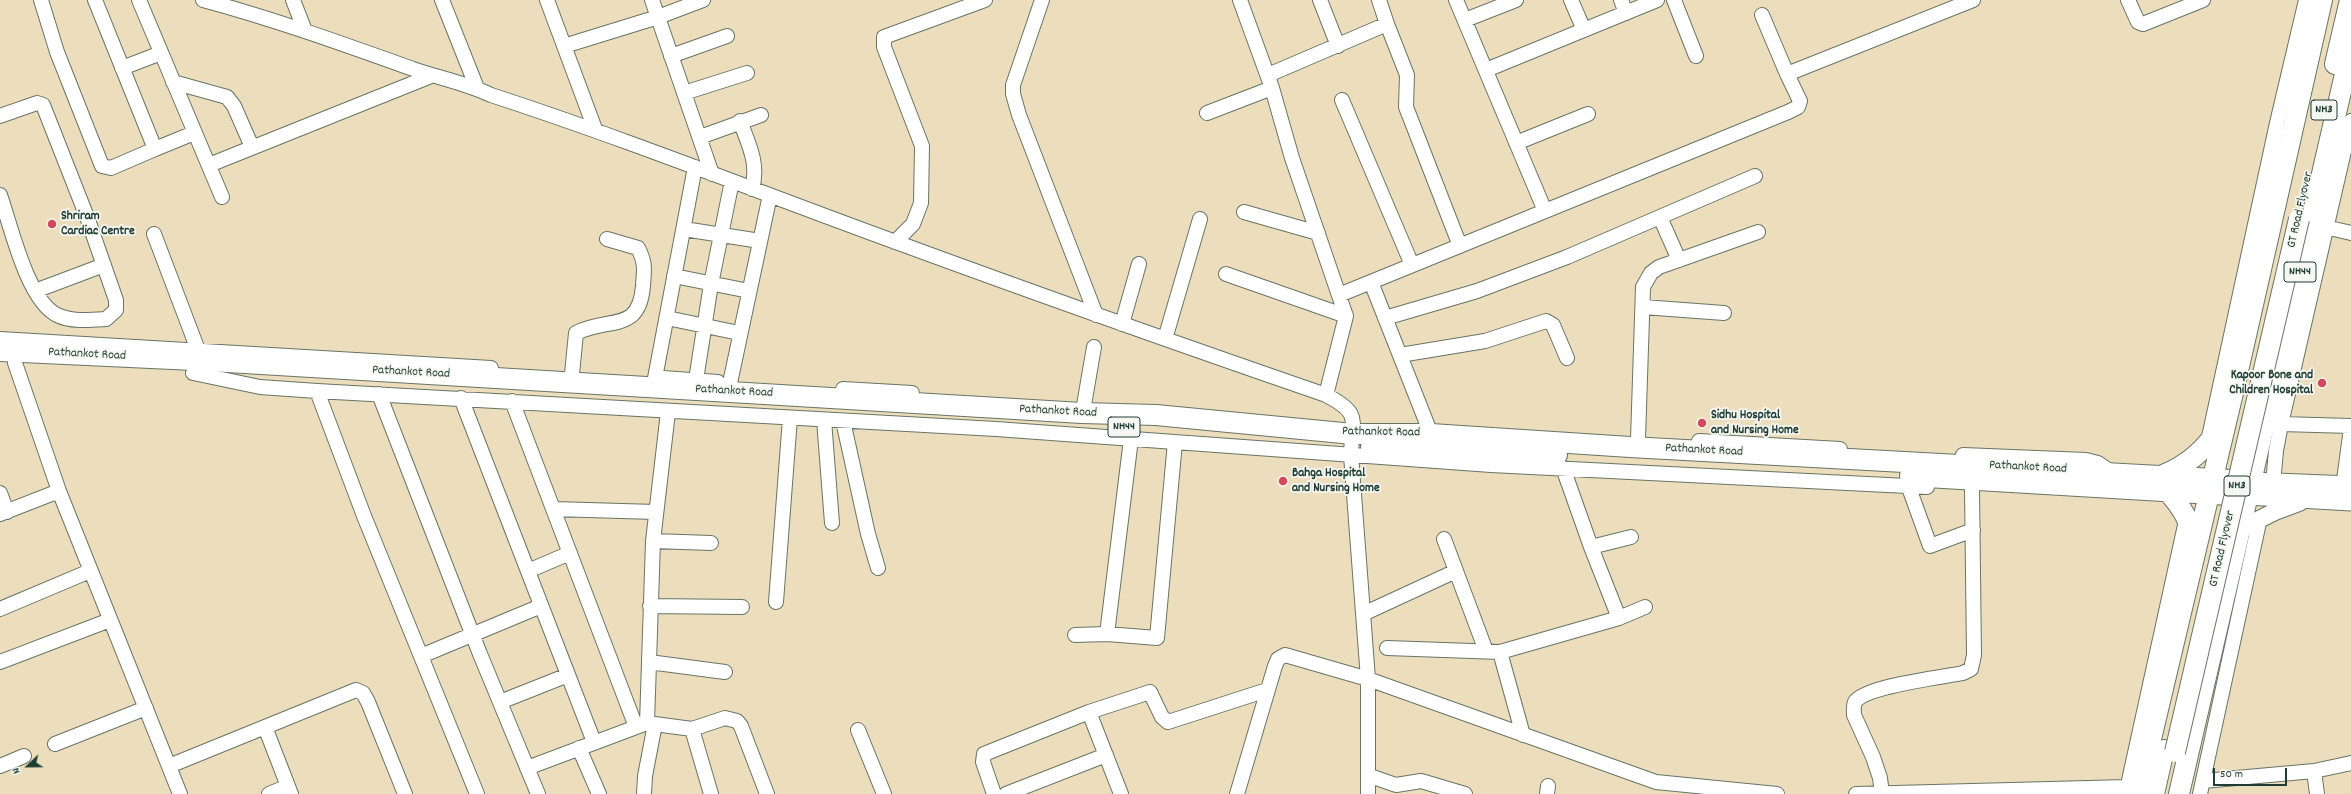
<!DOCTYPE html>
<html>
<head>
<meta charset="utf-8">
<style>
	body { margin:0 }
	#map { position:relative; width:2351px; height:794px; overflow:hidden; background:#ecdebc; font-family:Dekko,sans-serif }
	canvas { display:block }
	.north { position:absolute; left:8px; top:746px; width:40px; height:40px; -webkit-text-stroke:3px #f6f6f2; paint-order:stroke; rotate:248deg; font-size:11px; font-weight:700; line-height:16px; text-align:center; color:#1f3d34 }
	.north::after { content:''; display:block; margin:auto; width:14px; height:18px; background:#1f3d34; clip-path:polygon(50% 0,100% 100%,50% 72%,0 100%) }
	.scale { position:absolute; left:2213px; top:768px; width:74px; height:18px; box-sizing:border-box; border:2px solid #1f3d34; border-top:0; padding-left:5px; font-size:12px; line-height:14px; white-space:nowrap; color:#1f3d34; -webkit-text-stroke:3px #f6f6f2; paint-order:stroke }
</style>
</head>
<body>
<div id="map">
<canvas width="2351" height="794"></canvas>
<div class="north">N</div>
<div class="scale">50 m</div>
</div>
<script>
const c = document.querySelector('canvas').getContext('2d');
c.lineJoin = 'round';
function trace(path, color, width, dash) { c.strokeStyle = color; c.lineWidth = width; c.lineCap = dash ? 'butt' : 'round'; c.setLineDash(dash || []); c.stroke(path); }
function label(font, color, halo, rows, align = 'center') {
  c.font = font + ' Dekko,sans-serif'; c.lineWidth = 3.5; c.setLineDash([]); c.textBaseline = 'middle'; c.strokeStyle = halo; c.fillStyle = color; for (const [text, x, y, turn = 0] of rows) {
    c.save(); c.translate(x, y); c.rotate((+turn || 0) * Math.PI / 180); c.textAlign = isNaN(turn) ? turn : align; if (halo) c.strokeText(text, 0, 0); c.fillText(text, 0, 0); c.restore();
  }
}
const minor = new Path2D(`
	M41 0 57 52 102 166 111 168 155 149
	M95 0 155 149 194 133
	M139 0 222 197
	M203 0C274 19 343 44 413 69 439 78 466 83 491 95 626 139 759 192 893 241 1037 294 1181 345 1326 395 1362 414 1352 419 1351 455L1368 679V794
	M293 0 305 31
	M442 0 477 88
	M547 0 595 129
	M652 0 712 174
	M1042 0 1013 85V94L1019 115 1096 315
	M1240 0 1272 88 1292 158 1346 316 1326 395
	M1320 0 1338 46
	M1456 0 1545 211
	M1571 0 1584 30
	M1621 0 1626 13
	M1674 0 1696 56
	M2128 0 2138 22 2143 24 2203 0
	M1762 15 1787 74
	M1465 20 1516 0
	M1387 24 1407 75 1406 107 1460 246
	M564 46 658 17 703 0
	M671 56 727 36
	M122 68 161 53
	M1486 70 1657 0
	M1268 75 1387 24 1379 0
	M173 82 227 97 234 106 252 147
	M684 93 747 73
	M1342 100 1412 265
	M1207 113 1272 88
	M0 116 37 103 43 105 87 217 116 300V310L106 319C91 320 71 322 57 315 27 300 11 226 0 195
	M740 121C749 145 759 164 752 189
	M700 137 761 115
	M1516 143 1588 114
	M209 165 431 76
	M1244 212 1318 233
	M1660 217 1679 260
	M2325 227 2351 233
	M684 229 760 241
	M154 234 198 350
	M895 242 913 224 921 203 922 146 884 47V37L985 0
	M1226 274 1346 316
	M674 276 749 291
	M1371 282 1431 434
	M35 291 104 265
	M1339 295 1788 112 1798 107 1800 101 1787 74 1973 0
	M1643 307 1724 313
	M667 318 739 333
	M1385 318 1477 291 1567 257 1755 176
	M1122 324 1139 264
	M0 339 491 368
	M1165 339 1200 219
	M1400 355 1485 341 1546 321 1553 325 1567 358
	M15 363 59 491 180 794
	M193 373 260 387 317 391 996 429 1491 465 1927 487
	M572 374 576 333C609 316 639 334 643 286 644 269 646 264 638 248L607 239
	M655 378 695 167
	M663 378 718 382
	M696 380 711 284 732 181
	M730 383 770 195
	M843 389 912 393
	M317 391 364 516 477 794
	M379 394 480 654 538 794
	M461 398 594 742
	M512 401 636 727
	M1084 405 1094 347
	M824 420 832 523
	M843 421 868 534 878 568
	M2281 424 2351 426
	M2209 437 2277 123 2306 0
	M1638 439 1643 287 1651 273 1659 267 1758 232
	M1699 441 1840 449
	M1963 455 2086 460 2098 463 2111 472
	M2273 483 2276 451 2281 424 2351 121
	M1908 485 1930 546 1973 530
	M0 493 7 512
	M2342 495 2351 428
	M553 509 656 512
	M0 514 59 491
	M1444 539 1486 651
	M653 541 711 543
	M1591 547 1631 537
	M528 571 570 553
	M776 602 790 418
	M650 606 742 607
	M0 609 90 571
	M1363 614 1456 571
	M1619 618 1645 607
	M1107 634 1131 439
	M1075 635 1107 634 1157 638 1175 442
	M1387 648 1500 652 1619 618 1591 547 1563 468
	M1500 652 1523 735
	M421 656 541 606
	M0 662 110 620
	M649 662 725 672
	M500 702 568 675
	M1089 712 1121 794
	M647 723 653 541 668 412
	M265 727 356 690 363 693 368 702 405 794
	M692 729 711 794
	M858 730 884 794
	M55 744 146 708
	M579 748 599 794
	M0 766 24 756
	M169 766 265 727 291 794
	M527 768 647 723 692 729 725 718 737 721 741 726 767 794
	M2314 771 2317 794
	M1370 776 1396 785 1421 781 1465 794
	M2203 781 2314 771 2351 763
	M269 794 288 786
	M644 794 645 776 655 724
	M994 794 983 762 984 754 1089 712 1150 692 1162 717 1168 722 1267 690
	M1006 794 1106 755
	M1237 794 1275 666 1278 659 1285 655 1368 679 1656 782 1777 794
	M1547 794 1548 786
	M1856 794 2127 787
	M1882 794 1880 778 1873 757 1854 715C1854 710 1853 706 1855 702 1865 686 1944 677 1963 673L1971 669 1974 655 1972 489
	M2126 794 2187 516
	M2200 794 2260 518`);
const major = new Path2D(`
	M2251 481 2351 485
	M2247 496 2351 502
	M2240 529 2276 511 2300 502`);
const highway = new Path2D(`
	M2335 64 2350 0
	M0 351 194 360 1082 413 1156 415 1353 434H1431L1630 447 2251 481
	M1371 447 1557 455
	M2163 475C2189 465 2207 448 2221 425
	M1910 476 2247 496
	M2167 491C2183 508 2191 523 2195 545
	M2138 794 2233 393 2322 0
	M2154 794 2164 750
	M2179 794 2351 48`);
trace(minor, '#677564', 16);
trace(major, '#677564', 19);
trace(highway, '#677564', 22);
trace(minor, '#fff', 14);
trace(major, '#fff', 17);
trace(highway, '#fff', 20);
const highwayBridge = new Path2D(`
	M2175 752 2299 219`);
trace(highwayBridge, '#677564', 22, []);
trace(highwayBridge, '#fff', 20);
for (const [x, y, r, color] of [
	[52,224,5,"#d1495b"],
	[2322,383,5,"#d1495b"],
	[1702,423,5,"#d1495b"],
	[1283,481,5,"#d1495b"]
]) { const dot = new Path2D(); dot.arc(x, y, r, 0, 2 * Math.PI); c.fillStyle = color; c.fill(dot); trace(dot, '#f6f6f2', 1.5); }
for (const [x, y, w] of [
	[2324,110,26],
	[2300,272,32],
	[1124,427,32],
	[2237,486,26]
]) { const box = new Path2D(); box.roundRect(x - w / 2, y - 10, w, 20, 3); c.fillStyle = '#f6f6f2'; c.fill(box); trace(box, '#1f3d34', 1); }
label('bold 12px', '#1f3d34', null, [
	["NH3",2324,110],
	["NH44",2300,272],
	["NH44",1124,427],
	["NH3",2237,486]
]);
label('13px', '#1f3d34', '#f6f6f2', [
	["GT Road Flyover",2301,210,-77],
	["Pathankot Road",87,355,3],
	["Pathankot Road",411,373,3],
	["Pathankot Road",734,392,3],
	["Pathankot Road",1058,412,3],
	["Pathankot Road",1381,433,1],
	["Pathankot Road",1704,451,3],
	["Pathankot Road",2028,468,3],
	["GT Road Flyover",2223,549,-77]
]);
label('bold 13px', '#1f3d34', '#f6f6f2', [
	["Shriram",61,217],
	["Cardiac Centre",61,232],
	["Kapoor Bone and",2313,376,"right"],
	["Children Hospital",2313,391,"right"],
	["Sidhu Hospital",1711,416],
	["and Nursing Home",1711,431],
	["Bahga Hospital",1292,474],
	["and Nursing Home",1292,489]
], 'left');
</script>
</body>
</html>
